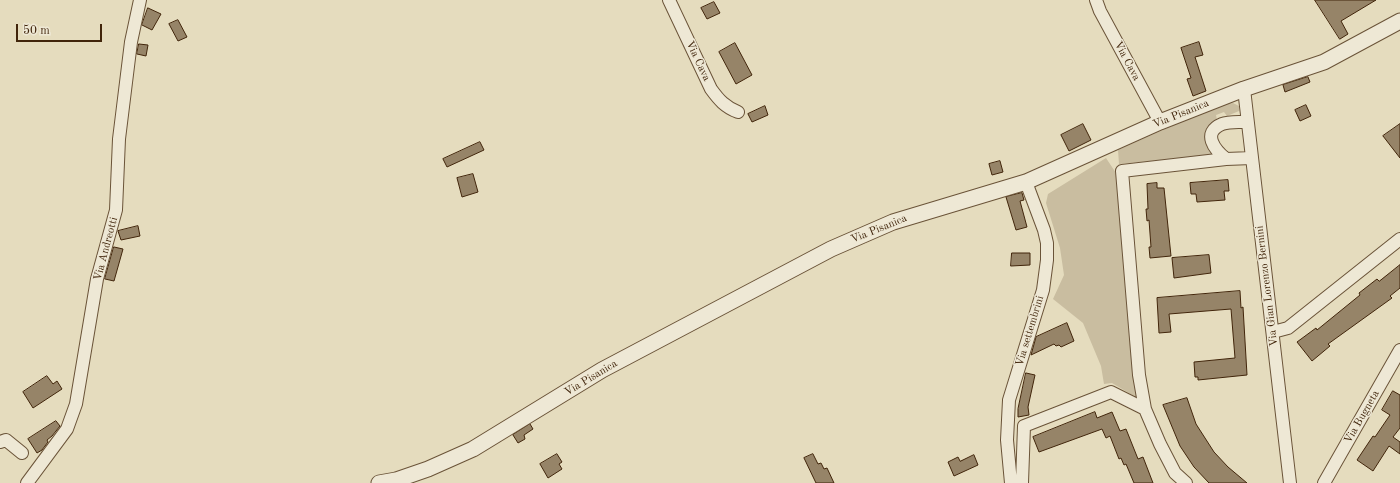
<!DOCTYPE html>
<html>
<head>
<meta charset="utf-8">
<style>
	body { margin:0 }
	#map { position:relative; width:1400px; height:483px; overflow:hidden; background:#e5dcbe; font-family:"Old Standard TT",serif }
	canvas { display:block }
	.scale { position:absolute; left:16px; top:24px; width:86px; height:18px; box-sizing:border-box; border:2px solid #41250b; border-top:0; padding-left:5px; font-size:12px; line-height:14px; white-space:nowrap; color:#41250b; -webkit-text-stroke:3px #eee8d5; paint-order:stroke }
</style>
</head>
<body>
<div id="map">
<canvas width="1400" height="483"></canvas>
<div class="scale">50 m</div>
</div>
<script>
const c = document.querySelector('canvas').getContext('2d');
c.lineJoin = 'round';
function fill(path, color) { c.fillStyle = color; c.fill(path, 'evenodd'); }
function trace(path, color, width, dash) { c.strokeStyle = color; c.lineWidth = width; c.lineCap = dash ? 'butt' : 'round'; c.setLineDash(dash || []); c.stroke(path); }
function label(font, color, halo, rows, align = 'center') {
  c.font = font + ' "Old Standard TT",serif'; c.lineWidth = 3; c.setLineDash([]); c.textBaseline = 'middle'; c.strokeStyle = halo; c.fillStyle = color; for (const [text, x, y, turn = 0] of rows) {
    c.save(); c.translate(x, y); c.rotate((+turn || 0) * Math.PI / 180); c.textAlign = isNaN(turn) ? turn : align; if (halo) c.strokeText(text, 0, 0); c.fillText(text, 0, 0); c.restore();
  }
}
fill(new Path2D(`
	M1233 103 1239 106V111L1227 116 1224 112 1216 115 1217 120C1205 130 1204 141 1212 155L1119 164 1118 150 1208 110 1225 104Z
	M1106 158 1116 173 1132 368 1139 399 1112 383 1104 384 1101 366 1083 323 1053 299 1064 275 1060 248 1046 203 1048 194Z`), '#c9bda0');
const building = new Path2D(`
	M1315 0H1376L1341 21 1348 34 1340 39Z
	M714 2 720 13 707 19 701 8Z
	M148 8 161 14 152 30 142 25Z
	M178 20 187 37 178 41 169 24Z
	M1199 42 1203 55 1195 57 1206 91 1193 96 1187 79 1191 78 1181 48Z
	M735 43 752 75 736 84 719 52Z
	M139 44 148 45 146 56 137 54Z
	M1308 77 1310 82 1285 92 1283 85Z
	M1306 105 1311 116 1300 121 1295 110Z
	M765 106 768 115 752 122 748 114Z
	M1083 124 1091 140 1069 151 1061 135Z
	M1400 124V158L1383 136Z
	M480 142 484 150 447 167 443 159Z
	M1000 161 1003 172 992 175 989 164Z
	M473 174 478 192 462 197 457 178Z
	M1228 180 1229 191H1224L1225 200 1197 202 1196 194H1191L1190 183Z
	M1157 183V188H1164L1171 256 1150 258 1149 247H1151L1149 220 1147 221 1146 209H1148L1147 184Z
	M1022 193 1024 200 1020 201 1027 227 1016 230 1006 197Z
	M138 226 140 236 121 240 118 231Z
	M114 247 123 249 114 281 105 279Z
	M1012 253H1030V265L1011 266Z
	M1209 255 1211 273 1174 278 1172 258Z
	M1400 265V288L1390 296 1392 298 1328 344 1330 346 1312 361 1297 342 1316 328 1317 330 1360 295 1359 293 1377 279 1379 281Z
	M1240 291 1241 308 1243 307 1247 375 1198 380V377H1195L1194 362 1235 358 1231 309 1169 314 1171 332 1159 333 1157 298Z
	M1067 323 1074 341 1061 347 1059 345 1056 346 1054 344 1031 355 1036 337Z
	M1026 373 1035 375 1028 407 1029 415 1018 417V409Z
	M47 376 53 384 57 381 62 389 33 408 23 392Z
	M1393 391 1400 395V428L1393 437 1400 442V454L1389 446 1373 471 1357 460 1373 436 1375 437 1390 415 1382 410Z
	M1187 398 1196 424 1214 452 1228 467 1247 483H1209L1194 467 1180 446 1163 405Z
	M1095 412 1097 418 1112 412 1120 431 1126 429 1138 459 1143 457 1153 483H1134L1126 464 1124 465 1121 458 1119 459 1110 436 1106 438 1102 429 1039 452 1033 437Z
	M56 421 60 426 52 436 47 440 48 442 42 450 37 453 28 439Z
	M530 424 533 429 524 435 525 439 518 443 513 435Z
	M557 454 562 462 559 464 562 469 548 478 540 464Z
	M813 454 818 464 821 463 824 469 827 468 834 483H816L804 458Z
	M974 455 978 465 954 476 948 462 958 457 960 461Z`);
fill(building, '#968468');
trace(building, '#41250b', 1);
const minor = new Path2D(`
	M669 0 711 89C719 100 725 107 738 112
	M1096 0 1100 11 1160 122
	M1244 89 1290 483
	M1247 122C1239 122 1229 121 1222 124 1201 133 1215 150 1226 159L1252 158
	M1273 332 1288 328 1400 239
	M0 442 6 440 22 453
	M27 483 67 429 76 404 97 279 116 210 119 139 131 42 140 0
	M1011 483 1007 440 1009 400 1043 290 1047 260V243L1044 230 1026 182
	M1022 483 1024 426 1111 392 1145 409
	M1186 483 1175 473 1160 444 1145 409 1139 375 1122 171 1226 159
	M1324 483 1400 350`);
const tertiary = new Path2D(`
	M379 483 396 480 428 469 473 449 602 370 831 249 893 222 1026 182 1160 122 1244 89 1324 62 1400 21`);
trace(minor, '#6a5338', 14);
trace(tertiary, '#6a5338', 17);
trace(minor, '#eee8d5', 12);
trace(tertiary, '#eee8d5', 15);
label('11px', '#41250b', '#eee8d5', [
	["Via Cava",698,61,65],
	["Via Cava",1127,61,62],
	["Via Pisanica",1181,114,-22],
	["Via Pisanica",879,229,-22],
	["Via Andreotti",106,249,-75],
	["Via Gian Lorenzo Bernini",1267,286,-97],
	["Via settembrini",1030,331,-73],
	["Via Pisanica",591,378,-31],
	["Via Bugneta",1362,417,-60]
]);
</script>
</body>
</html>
